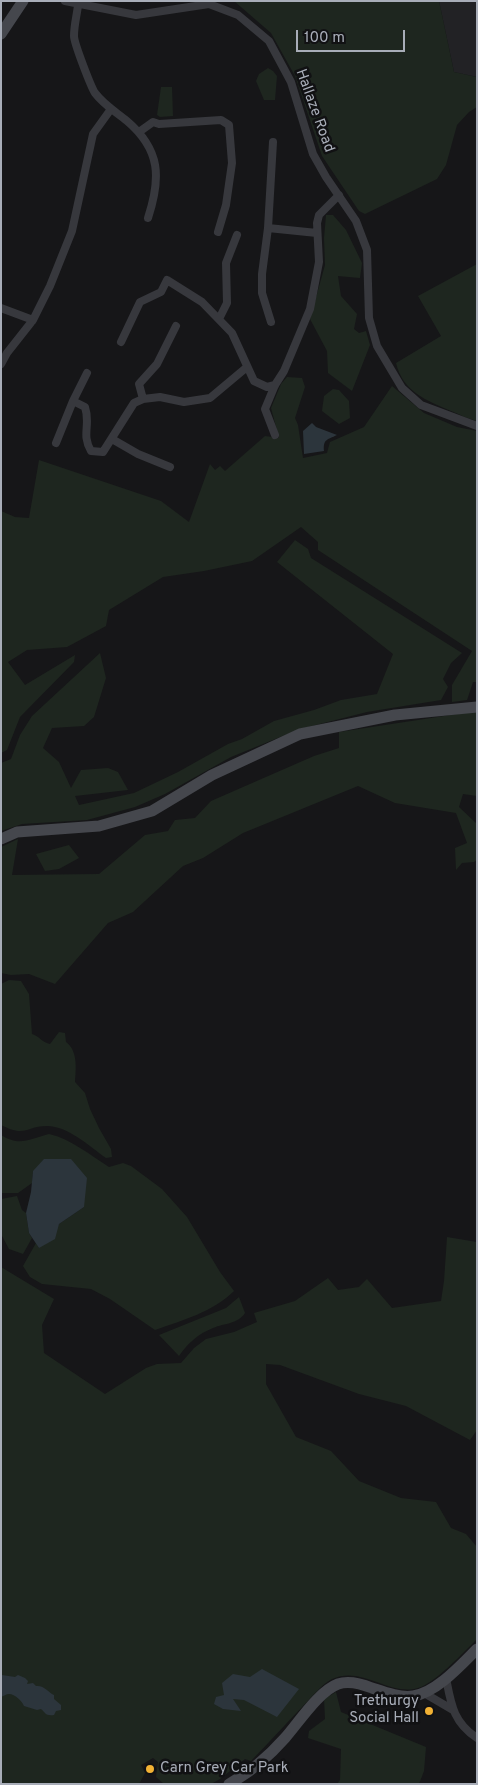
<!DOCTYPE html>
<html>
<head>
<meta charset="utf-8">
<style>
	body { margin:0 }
	#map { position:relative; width:478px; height:1785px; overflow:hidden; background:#161618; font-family:Overpass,sans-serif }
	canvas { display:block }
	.frame { position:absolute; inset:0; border:2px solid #a8adb8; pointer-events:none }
	.scale { position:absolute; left:296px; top:30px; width:109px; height:22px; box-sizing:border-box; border:2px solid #a8adb8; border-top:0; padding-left:6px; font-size:15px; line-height:18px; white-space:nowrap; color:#a8adb8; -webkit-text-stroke:4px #111113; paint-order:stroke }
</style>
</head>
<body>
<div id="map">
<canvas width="478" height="1785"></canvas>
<div class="frame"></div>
<div class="scale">100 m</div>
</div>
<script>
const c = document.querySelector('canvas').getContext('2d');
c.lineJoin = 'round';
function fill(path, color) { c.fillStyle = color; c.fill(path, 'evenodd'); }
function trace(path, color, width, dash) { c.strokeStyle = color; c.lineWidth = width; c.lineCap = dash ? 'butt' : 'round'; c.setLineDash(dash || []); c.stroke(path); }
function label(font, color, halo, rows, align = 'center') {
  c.font = font + ' Overpass,sans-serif'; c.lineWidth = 5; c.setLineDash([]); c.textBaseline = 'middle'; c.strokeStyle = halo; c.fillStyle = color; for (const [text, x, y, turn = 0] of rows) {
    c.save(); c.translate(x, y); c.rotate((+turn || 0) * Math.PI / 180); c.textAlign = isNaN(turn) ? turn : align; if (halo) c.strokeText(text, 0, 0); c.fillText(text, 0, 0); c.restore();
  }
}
fill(new Path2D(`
	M439 1H477V77L454 72Z`), '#222225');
fill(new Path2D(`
	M234 1H439L454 72 477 77V107L469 112 457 125 446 165 437 179 365 214 359 211 322 156 295 76 271 33Z
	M268 68 273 71 277 76 275 100H264L256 81 259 74Z
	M161 87H172L173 116 160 117 157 115Z
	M326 215H333L346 230 362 263 360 278 338 276 341 296 357 314 354 329 359 333 366 331 370 345 352 391 328 373 327 351 310 319 325 265 324 238Z
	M477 264V421C468 419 459 414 451 411 426 400 403 392 396 363L441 336 418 296Z
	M287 377 302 378 305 387 295 418 298 425 303 458 327 453 330 442 364 427 392 386 424 413 457 427 477 431V682H473L467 700 452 702V685L472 651 318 550V542L301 527 252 561 204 571 163 577 109 610 106 626 67 647 27 650 8 662 25 685 75 655 74 662 20 717 7 750 1 753V511L15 517 29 518 39 460 161 501 189 522 210 464 215 470 220 466 225 471 265 436 279 438 271 408 281 384Z
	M333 389 339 390 349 401 350 418 339 424 322 411 324 396Z
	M295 540 308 549 311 558 462 653 451 663 443 679 448 687 441 700 367 712 300 729 231 757 165 794 135 807 87 820 22 824 1 831V763L11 759 20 735 32 716 100 653 106 678 94 717 84 726 52 728 43 748 59 762 71 788 81 770 108 768 118 772 128 790 75 796 79 805 134 793 178 772 228 744 242 739 274 721 314 710 341 700 377 694 393 654 277 562Z
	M477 711V796L463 794 459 807 477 824V860L474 862 462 863 456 870 455 848 467 843 456 813 395 803 358 786 243 833 203 858 183 866 133 912 108 923 55 984 29 974 11 975 1 973V847L18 839 12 875 99 874 145 835 168 831 175 820 195 818 211 801 314 756 339 748V732Z
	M69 845 79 858 59 869 45 871 36 854Z
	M9 980 21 981 29 994 32 1034C39 1036 43 1043 50 1044L59 1032 65 1033 66 1042C78 1051 76 1068 75 1082L85 1093 90 1109 99 1128 111 1149 112 1157 106 1158C89 1146 68 1126 47 1126 26 1126 26 1138 1 1125V984Z
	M49 1134C71 1139 90 1155 109 1167L123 1163 131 1166 162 1189 187 1217 220 1272 234 1291C213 1312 183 1320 155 1330L110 1299 91 1289 42 1284 30 1277 23 1266 36 1243 39 1248 59 1224 84 1207 33 1171 32 1183 18 1193H1V1135C20 1147 29 1139 49 1134Z
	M17 1196 22 1210 26 1213 29 1233 32 1238 23 1254 9 1249 1 1234V1199Z
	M447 1237 477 1242V1430L470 1440 406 1406 359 1394 280 1365 266 1364V1384L296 1437 331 1451 359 1481 401 1498 436 1502 451 1528 466 1534 477 1547V1639C464 1652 434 1684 418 1688 390 1697 362 1665 332 1679 322 1684 312 1697 304 1705 286 1724 269 1742 251 1761L245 1759 220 1779 211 1784H164L156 1777 158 1762 153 1758 141 1765 145 1773 139 1784H1V1267L54 1299 42 1325 44 1353 105 1394 146 1368 157 1364 181 1363 194 1348 206 1339 234 1332 257 1322 254 1313 295 1301 328 1278 338 1290 359 1287 367 1279 392 1308 441 1301 444 1281Z
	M239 1297 245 1313C238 1324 225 1323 213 1328 198 1334 188 1343 179 1356L159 1335 226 1308Z
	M336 1692 341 1712 426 1747 424 1771 419 1784H337L340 1780 341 1749 308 1738 309 1731 325 1719 324 1699Z`), '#1e261f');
fill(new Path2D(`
	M312 423 316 427 337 435C327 440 323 439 324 451L304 454 303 431Z
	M44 1159H71L87 1178 84 1207 59 1224 55 1239 39 1248 29 1233 26 1213 31 1192 33 1171Z
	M262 1669 299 1689 277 1717 244 1700 233 1699 241 1711 223 1709 214 1704 216 1697 224 1695 222 1683 233 1674 250 1677Z
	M2 1675 15 1677 18 1675 25 1678 28 1681 27 1684 33 1683 36 1686C44 1685 48 1692 54 1695V1699L61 1705V1710L56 1711 54 1715C45 1716 46 1713 41 1709L37 1710 24 1706C22 1701 15 1694 9 1694 6 1694 4 1696 1 1697Z`), '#2c353c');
trace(new Path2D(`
	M65 1 136 15 209 4 238 15 269 41 291 82 313 154 326 177 356 221 367 250 369 318 377 346 402 388 421 405 477 426
	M78 5C77 15 74 25 74 36 74 43 91 87 95 93 104 105 116 112 127 121 161 150 161 178 148 218
	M139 132 153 122 159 124 221 120 229 125 232 163 226 205 218 232
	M273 142 268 228 317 233
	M268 228 262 274V293L271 322
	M1 308 33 320
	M219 319 227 303 226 263 237 235
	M121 342 140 302 161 292 167 280 202 302 232 333 254 381 267 387 275 385
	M1 364 7 353 33 320 50 286 72 231 93 134 111 109
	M87 373 73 401 85 407C91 425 81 434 91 451L103 452 134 403 143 399 160 397 184 402 210 398 247 367
	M143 399 139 384 157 364 176 326
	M275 435 265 409 275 385 284 371 310 309 319 262 317 223 319 215 339 195
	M112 439 138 454 170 467
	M56 443 73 401
	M446 1678C451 1704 453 1722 477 1738
	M424 1693 453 1710`), '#37383d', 8);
trace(new Path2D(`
	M1 34 23 1
	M1 839 17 832 99 826 152 811 212 775 300 734 395 715 477 707
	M229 1784C251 1772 269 1756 285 1738 299 1722 319 1691 338 1684 349 1680 362 1684 372 1688 384 1692 400 1698 413 1696 436 1693 461 1665 477 1649`), '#45474d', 11);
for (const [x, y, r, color] of [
	[429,1711,5,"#f2b134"],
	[150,1769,5,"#f2b134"]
]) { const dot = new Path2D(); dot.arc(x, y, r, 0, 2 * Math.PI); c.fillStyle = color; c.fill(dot); trace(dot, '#111113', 2); }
label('15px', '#a8adb8', '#111113', [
	["Hallaze Road",314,111,70]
]);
label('15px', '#a8adb8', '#111113', [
	["Trethurgy",419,1702],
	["Social Hall",419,1719],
	["Carn Grey Car Park",160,1769,"left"]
], 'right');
</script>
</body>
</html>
